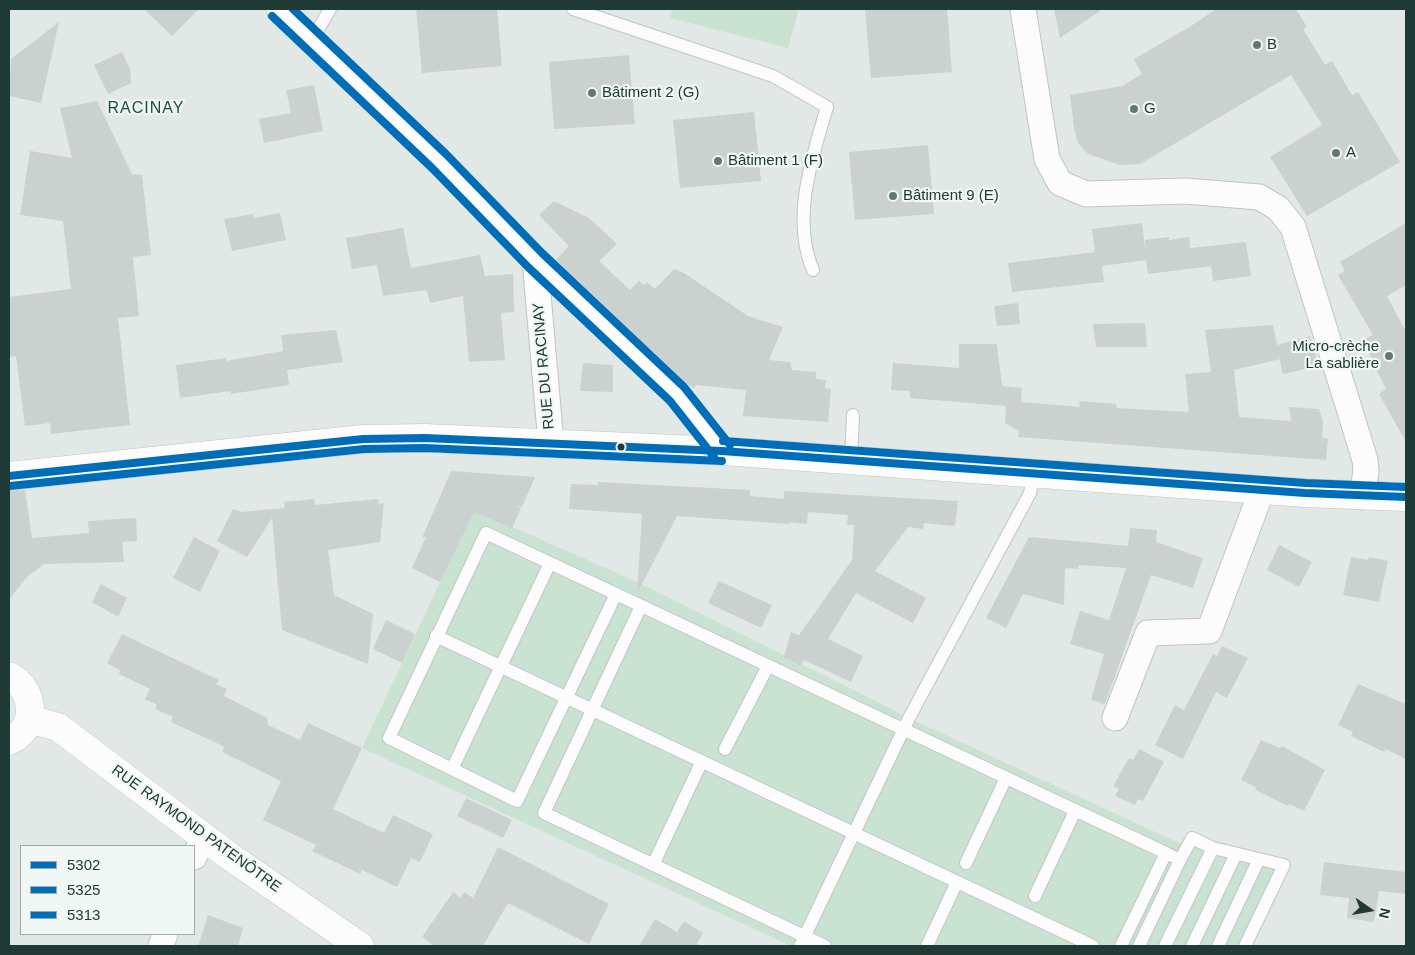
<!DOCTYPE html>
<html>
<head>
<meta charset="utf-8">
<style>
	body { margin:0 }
	#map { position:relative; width:1415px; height:955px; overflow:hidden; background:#e2e8e5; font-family:Helvetica,sans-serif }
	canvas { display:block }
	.frame { position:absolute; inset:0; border:10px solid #203b35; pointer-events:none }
	.legend { position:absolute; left:20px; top:845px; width:175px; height:90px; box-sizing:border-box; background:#f0f7f4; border:1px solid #9daca8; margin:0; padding:6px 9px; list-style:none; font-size:15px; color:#203b35 }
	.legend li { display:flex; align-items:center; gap:10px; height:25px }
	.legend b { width:25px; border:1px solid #9daca8 }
	.north { position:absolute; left:1345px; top:885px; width:50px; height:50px; -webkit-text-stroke:4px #f0f7f4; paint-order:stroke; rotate:103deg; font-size:14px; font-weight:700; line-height:20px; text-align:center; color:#203b35 }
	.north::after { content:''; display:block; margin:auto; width:18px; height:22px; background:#203b35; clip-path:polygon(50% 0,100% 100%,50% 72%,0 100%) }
</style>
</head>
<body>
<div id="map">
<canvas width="1415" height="955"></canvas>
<div class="frame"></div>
<ul class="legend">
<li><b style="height:6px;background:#006db8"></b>5302</li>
<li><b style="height:6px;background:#006db8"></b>5325</li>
<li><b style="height:6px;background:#006db8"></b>5313</li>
</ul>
<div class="north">N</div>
</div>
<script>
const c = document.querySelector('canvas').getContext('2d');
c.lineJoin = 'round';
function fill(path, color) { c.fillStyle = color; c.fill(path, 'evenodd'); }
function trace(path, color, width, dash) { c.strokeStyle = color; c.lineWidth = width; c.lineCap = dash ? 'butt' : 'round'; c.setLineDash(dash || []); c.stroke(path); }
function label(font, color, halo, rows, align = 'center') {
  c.font = font + ' Helvetica,sans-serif'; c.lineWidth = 4.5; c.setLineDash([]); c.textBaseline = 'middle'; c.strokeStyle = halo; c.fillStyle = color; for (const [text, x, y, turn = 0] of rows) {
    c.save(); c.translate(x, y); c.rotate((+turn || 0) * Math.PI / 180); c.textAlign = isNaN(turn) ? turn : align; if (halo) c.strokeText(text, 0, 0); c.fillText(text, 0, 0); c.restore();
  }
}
fill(new Path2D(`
	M673 9H799L788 48 670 18Z
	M474 510 633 580 909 718 1183 845 1207 841 1288 863 1248 946H791L362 748Z`), '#cae2d2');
fill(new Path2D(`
	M144 9H199L172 36Z
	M416 9H497L502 66 422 73Z
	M865 9H947L952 72 871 78Z
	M1054 9H1103L1060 38Z
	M1216 9H1296L1307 27 1303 29 1325 65 1332 61 1352 95 1358 92 1400 162 1307 216 1270 157 1322 125 1291 75 1140 164 1120 165 1088 154 1078 143 1074 128 1070 95 1122 86 1142 74 1134 59 1191 26Z
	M59 22 41 103 9 96 11 59Z
	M122 52 130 69 131 83 108 94 94 65Z
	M629 55 635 124 554 129 549 62Z
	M314 85 323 131 264 143 259 119 291 113 286 90Z
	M97 101 132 174 142 175 151 255 133 257 139 316 118 318 130 425 51 434 50 423 25 426 16 356 9 357V297L71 289 63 221 20 215 30 151 72 158 60 108Z
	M754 112 761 181 680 188 673 120Z
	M928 145 934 214 855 220 849 152Z
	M554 201 589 218 617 244 599 261 630 290 639 281 644 285 647 282 655 289 674 269 684 273 748 316 783 327 769 360 790 362 792 370 816 372V379L826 380 825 388 831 389 828 422 743 416 746 390 696 385 694 388 688 385 556 260 569 246 539 215Z
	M280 213 286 240 232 251 224 219 253 214 254 218Z
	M1142 223 1146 255 1145 240 1169 237V240L1189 237 1190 248 1246 242 1251 276 1213 281 1211 266 1148 274 1146 260 1102 266 1104 282 1012 292 1008 263 1095 252 1092 229Z
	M1406 223V285L1387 296 1406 332V442L1379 394 1386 389 1362 340 1373 335 1338 275 1345 271 1340 262Z
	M403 228 411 268 480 255 485 276 513 274 514 312 501 313 505 360 469 362 463 296 430 303 427 290 383 296 377 265 352 269 346 238Z
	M1018 303 1020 324 997 326 994 306Z
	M1145 323 1147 347H1096L1093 324Z
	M1273 325 1277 345 1310 336 1319 366 1283 374 1278 353 1280 359 1234 370 1239 417 1291 421 1289 407 1319 409 1323 421 1322 438 1328 439 1326 460 1018 437 1019 431 1005 423 1006 406 910 398V391L891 390 893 363 959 368V344H997L1002 386 1022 388 1021 402 1080 407 1079 401 1116 404 1117 408 1189 412 1185 374 1211 372 1205 330Z
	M336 330 343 362 287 370 289 385 231 394V391L180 398 176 365 226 358V361L283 351 281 335Z
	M583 363 613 365V392L580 391Z
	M451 471 535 477 522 507 516 506 521 508 512 528 474 512 440 582 412 568 426 537 422 538Z
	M598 482 750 490V496L784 499V491L958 501 955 526 924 523 923 529 908 527 875 571 926 598 913 623 856 593 828 639 863 656 851 682 804 660 801 666 784 657 791 632 799 635 852 560 854 525H847L848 515 808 512 807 524 789 522V524L677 516 637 594 642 514 569 509 571 484 598 485Z
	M25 490 32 538 89 533 88 521 136 518 137 541 122 542 124 562 44 564 26 578 9 600V491Z
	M314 499 315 505 378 499 379 504 384 503 380 542 328 550 334 595 373 614 368 664 282 630 272 518 247 557 217 541 233 509 241 512 285 508 284 502Z
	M1130 528 1157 530 1156 542 1203 558 1193 588 1151 575 1105 704 1091 700 1104 654 1070 644 1080 611 1109 620 1126 568 1079 565 1078 569 1065 568 1064 605 1023 594 1006 628 986 618 1029 537 1128 546Z
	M194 537 220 551 200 592 173 578Z
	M1279 545 1312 562 1299 587 1267 570Z
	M1351 557 1368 560 1369 557 1388 561 1379 602 1343 595Z
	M719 581 772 605 761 628 708 603Z
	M101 584 127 598 118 617 92 602Z
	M386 620 415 634 402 663 373 649Z
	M122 634 219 680 216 684 227 689 224 696 267 718 268 725 300 740 308 723 362 748 333 809 384 833 393 815 433 834 420 862 411 858 397 887 362 870 360 874 312 851 316 845 263 820 281 781 222 752 225 747 171 722 173 717 155 709 157 705 145 699 150 689 119 674 120 670 107 663Z
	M1222 646 1248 658 1227 698 1216 692 1183 759 1155 745 1175 705 1184 710 1213 654 1217 656Z
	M1358 684 1406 704V759L1386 749 1384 752 1351 736 1353 732 1338 725Z
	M1261 740 1280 748 1282 746 1325 770 1304 811 1290 804 1288 806 1255 790 1256 787 1241 780Z
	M1139 749 1164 762 1143 801 1138 799 1135 805 1115 796 1119 789 1113 786 1129 758 1133 760Z
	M466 798 512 820 503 838 457 816Z
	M498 847 609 904 589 944 508 903 483 946H434L422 937 453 892 461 898 464 892 473 898Z
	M1324 862 1406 872V894L1379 891 1374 922 1347 918 1349 898 1320 895Z
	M208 915 243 928 238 946H198Z
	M655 919 677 932 684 921 703 933 697 944 701 946H639Z`), '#cbd1ce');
const service = new Path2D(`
	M573 9 773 76 827 107C812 158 791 219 813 270
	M311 42 330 9
	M851 460 853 415
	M616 594 517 801 389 738 486 533 616 594 1166 853 1121 946
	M641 606 544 813 825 946
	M436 636 1093 946
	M725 749 768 666
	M452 769 550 563
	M1166 853 1180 860 1192 838 1213 848 1284 865 1245 946
	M966 863 1006 778
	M653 865 702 761
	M1035 896 1075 811
	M800 946 909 718 1030 493 1034 473
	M927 946 957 882
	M1139 946 1180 860
	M1165 946 1213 848
	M1192 946 1236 854
	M1218 946 1259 859`);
const minor = new Path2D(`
	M279 9 439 161 535 260 677 394 722 451
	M1023 9 1047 159 1060 183 1086 194 1185 191 1259 197 1278 208 1293 227 1365 460 1366 471 1362 497
	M535 260 551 443
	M1115 718 1148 633 1209 631 1262 490
	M194 857 204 837
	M161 946 165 934`);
const secondary = new Path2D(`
	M9 476 363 439 425 438 722 451 1305 493 1406 497
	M9 676C36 690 38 728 9 741
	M29 719 58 727 229 856 360 946`);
trace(service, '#bfc5c2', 14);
trace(minor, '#bfc5c2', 27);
trace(secondary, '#bec6c3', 29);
trace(service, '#fbfcfb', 12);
trace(minor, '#fbfcfb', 25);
trace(secondary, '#fbfcfb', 28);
trace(new Path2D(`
	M9 476 363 439 425 438 722 451 1305 493 1406 497`), '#006db8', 8);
trace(new Path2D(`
	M272 16 432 168 528 267 670 401 714 457
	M10 486 364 449 425 448 722 461`), '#006db8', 8);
trace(new Path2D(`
	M293 9 446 154 542 253 684 387 730 445
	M723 441 1306 483 1406 487`), '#006db8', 8);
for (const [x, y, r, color] of [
	[1257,45,5,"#647873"],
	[592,93,5,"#647873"],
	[1134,109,5,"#647873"],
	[1336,153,5,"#647873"],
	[718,161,5,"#647873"],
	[893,196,5,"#647873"],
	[1389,356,5,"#647873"],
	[621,447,4.5,"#203b35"]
]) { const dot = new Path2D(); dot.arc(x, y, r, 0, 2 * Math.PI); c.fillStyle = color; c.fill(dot); trace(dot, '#f0f7f4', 2); }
label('15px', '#203b35', '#f0f7f4', [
	["B",1267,45],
	["Bâtiment 2 (G)",602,93],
	["G",1144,109],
	["A",1346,153],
	["Bâtiment 1 (F)",728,161],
	["Bâtiment 9 (E)",903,196],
	["Micro-crèche",1379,347,"right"],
	["La sablière",1379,364,"right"]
], 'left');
label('15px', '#203b35', '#f0f7f4', [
	["RUE DU RACINAY",544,366,-95],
	["RUE RAYMOND PATENÔTRE",196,829,36]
]);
c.letterSpacing = '1px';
label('16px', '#1c4d43', '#f0f7f4', [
	["RACINAY",146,109]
]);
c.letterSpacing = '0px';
</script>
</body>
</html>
